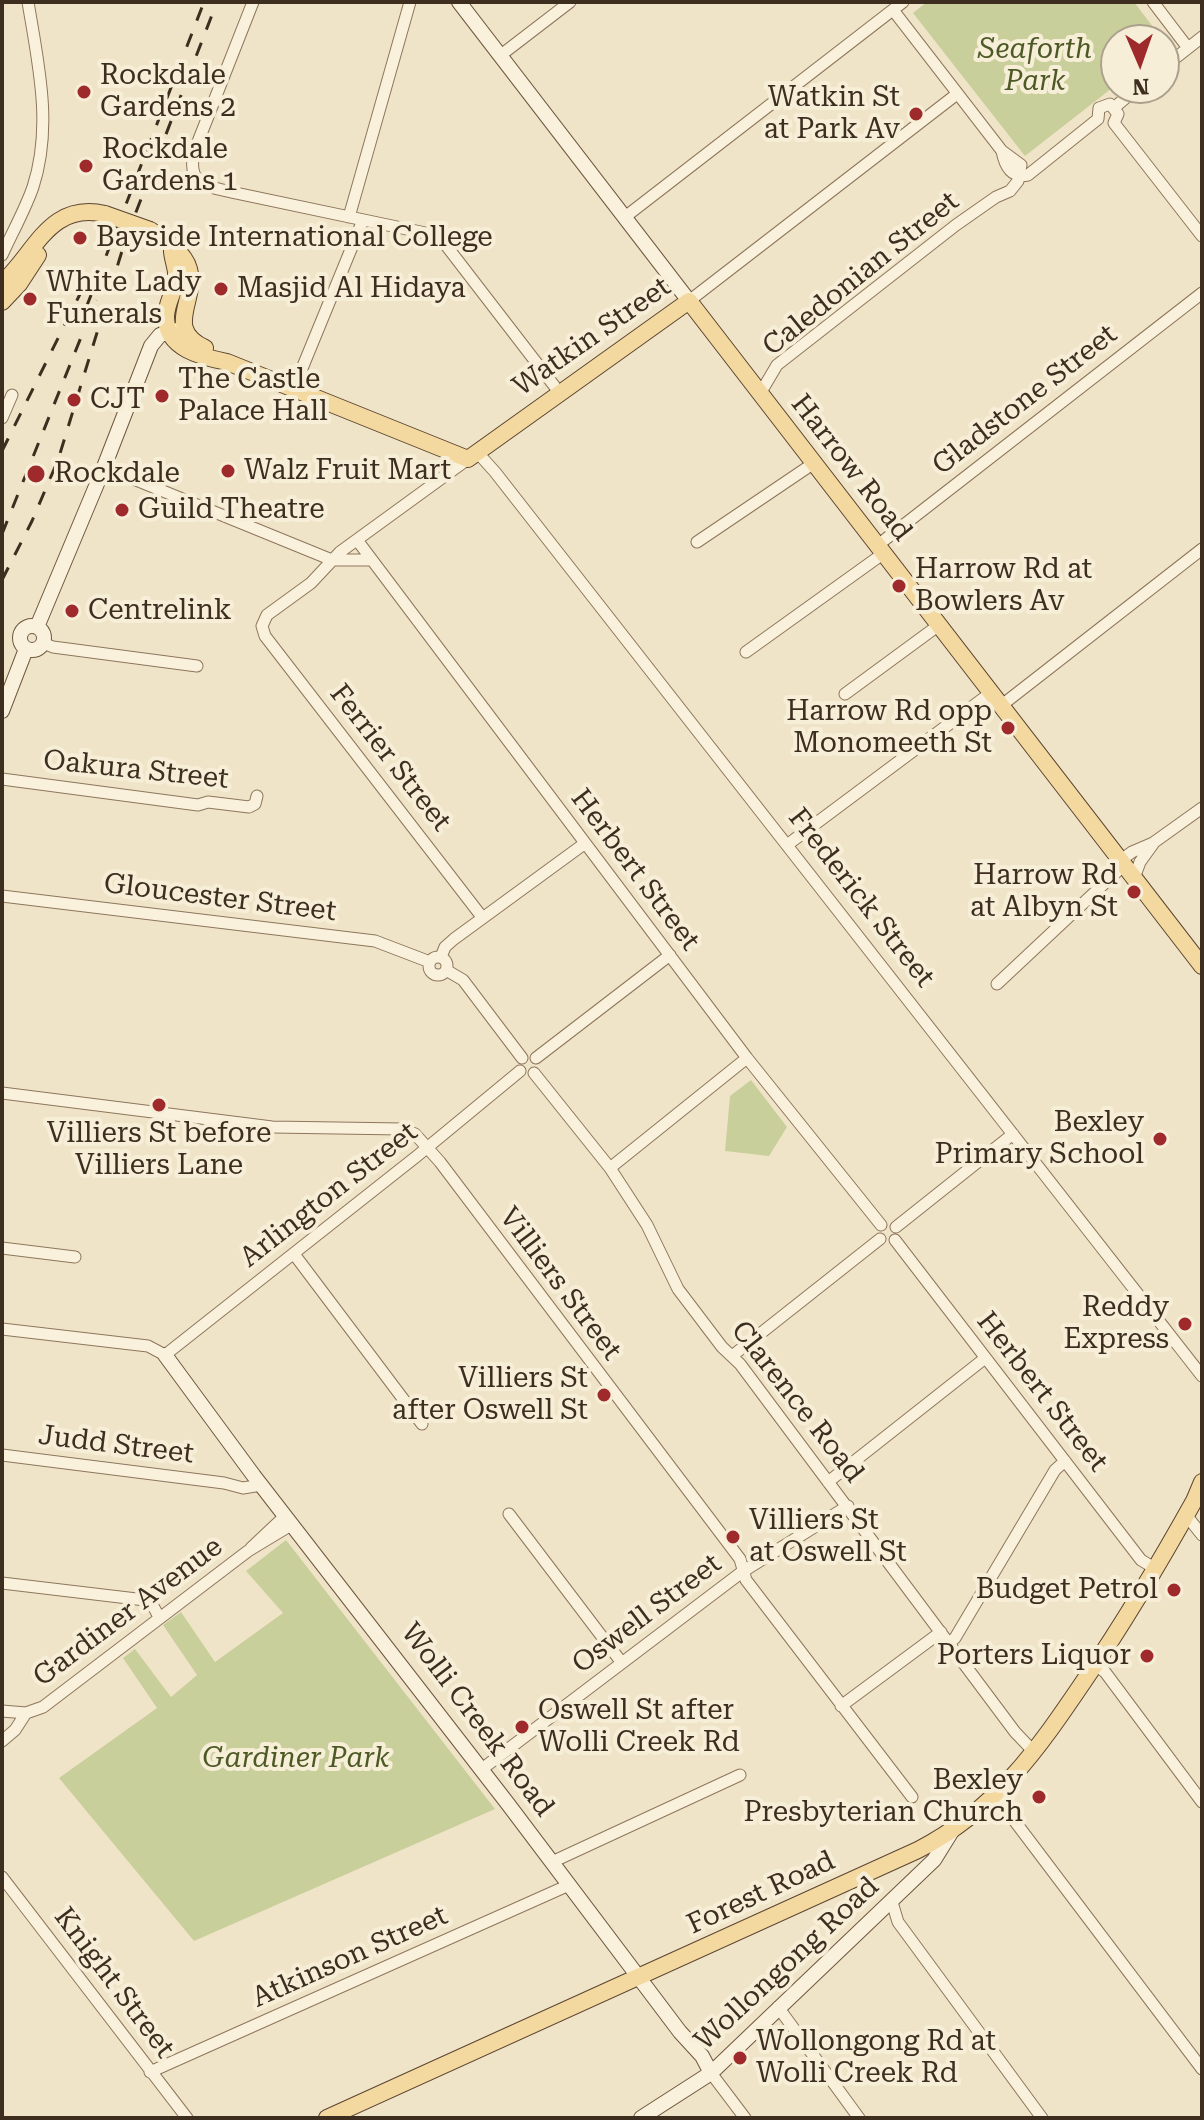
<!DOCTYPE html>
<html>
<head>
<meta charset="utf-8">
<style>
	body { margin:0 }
	#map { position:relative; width:1204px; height:2120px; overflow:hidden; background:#f0e4c8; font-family:"Roboto Serif",serif }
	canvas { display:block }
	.frame { position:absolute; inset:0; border:4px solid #3d2e20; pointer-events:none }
	.north { position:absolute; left:1100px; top:24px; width:80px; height:80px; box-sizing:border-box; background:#f7eed8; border:2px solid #ada18e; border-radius:50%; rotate:178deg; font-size:22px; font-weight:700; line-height:32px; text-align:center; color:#3d2e20 }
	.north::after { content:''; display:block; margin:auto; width:28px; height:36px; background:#9e2a2b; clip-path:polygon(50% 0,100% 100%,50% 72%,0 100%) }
</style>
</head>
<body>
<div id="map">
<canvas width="1204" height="2120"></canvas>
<div class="frame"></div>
<div class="north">N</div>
</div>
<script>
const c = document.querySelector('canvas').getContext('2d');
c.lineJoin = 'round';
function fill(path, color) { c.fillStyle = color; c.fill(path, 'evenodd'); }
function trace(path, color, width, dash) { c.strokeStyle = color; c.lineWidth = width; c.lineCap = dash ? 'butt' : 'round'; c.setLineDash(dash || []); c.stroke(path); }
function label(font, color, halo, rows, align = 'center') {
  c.font = font + ' "Roboto Serif",serif'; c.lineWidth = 8; c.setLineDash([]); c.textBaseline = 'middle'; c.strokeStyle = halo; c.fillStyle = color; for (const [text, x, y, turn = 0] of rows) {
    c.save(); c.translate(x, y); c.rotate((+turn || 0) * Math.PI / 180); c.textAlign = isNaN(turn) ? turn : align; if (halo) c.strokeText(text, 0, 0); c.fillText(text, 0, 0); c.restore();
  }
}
fill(new Path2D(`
	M927 2H1134L1163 40H1116V85L1025 156 913 13Z
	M751 1080 787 1127 769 1156 725 1151 730 1096Z
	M286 1540 495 1809 194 1941 59 1778 157 1708 123 1658 135 1649 171 1697 197 1675 163 1625 181 1612 215 1662 283 1613 246 1571Z`), '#c9cf9b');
const street = new Path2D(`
	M253 2 194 152C187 184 205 186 231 192L435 235 445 244 559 392
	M1153 2 1188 48
	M893 10 1002 151 1021 165
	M501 55 570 2
	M1164 67 1202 37
	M1115 107 1137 88
	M1098 119 1099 108 1110 104 1118 114 1114 123
	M1114 123 1202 236
	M1002 151C1005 167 1011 178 1028 175L1098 119
	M349 217 410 2
	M625 217 903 2
	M2 255C12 233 25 210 33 187 53 126 38 63 28 2
	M689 301 957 94
	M294 388 363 220
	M761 392 777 365 956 225 996 197 1010 191 1018 181 1021 165
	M2 418 12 395
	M477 452 495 472 1202 1376
	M468 459 340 552 311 583 267 615 262 626 265 636 482 917
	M104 467 332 560H371
	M357 540 747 1058 881 1225
	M697 542 814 463
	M878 545 1202 293
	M43 643 53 647 197 666
	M746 652 884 553
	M845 694 939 625
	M1002 705 1202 549
	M2 779 198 805 208 802 249 807 255 804 257 796
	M787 845 992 692
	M1121 860 1132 852 1153 843 1202 808
	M1134 878 1140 862 1153 844
	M2 896 375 941 430 962
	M441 957 445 947 454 939 584 844
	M429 966a9 9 0 1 1 18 0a9 9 0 1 1-18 0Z
	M446 970 463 980 522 1058
	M997 984 1124 865
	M536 1058 670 955
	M534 1073 610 1168 647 1225 678 1289 722 1347 740 1364 1015 1732 1035 1753
	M2 1093 272 1127 402 1129 415 1134 440 1162 740 1559 746 1580 912 1797
	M610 1168 747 1058
	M896 1227 1013 1134
	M895 1240 1141 1560 1156 1569
	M2 1248 75 1257
	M294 1254 422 1424
	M2 1329 148 1346 165 1355 417 1156 520 1071
	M732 1356 880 1239
	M2 1455 224 1483 243 1488 261 1485
	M828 1482 984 1359
	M509 1514 622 1663
	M1186 1515 1202 1535
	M251 1548 285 1516
	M2 1583 145 1600 152 1604 159 1617
	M949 1643 955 1638 1055 1470 1065 1461
	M1095 1665 1105 1672 1202 1802
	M841 1706 941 1632
	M2 1711 26 1713
	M2 1741 15 1730 26 1713 43 1707 248 1551 291 1525
	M482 1769 742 1572 848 1506
	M995 1795 1202 2069
	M552 1862 740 1775
	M2 1877 187 2118
	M892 1902 898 1922 1042 2118
	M778 2007 859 2118
	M150 2072 569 1885
	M711 2073 745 2118`);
const secondary = new Path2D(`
	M459 2 689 301
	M20 638a12 12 0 1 1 24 0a12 12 0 1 1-24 0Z
	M37 627 104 467 151 346 160 335 181 329
	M2 711 26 649
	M165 1355 254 1476 508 1804 680 2032 702 2056 711 2073
	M641 2118 711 2073 934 1860 952 1831`);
const primary = new Path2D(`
	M150 230C164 238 185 253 189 269 198 300 163 328 205 348
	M172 248C171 259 178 268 176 280 174 292 166 304 166 317 166 349 202 357 227 362L468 459 689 301 1202 966
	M2 283C35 254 49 201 105 214
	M2 302 19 284 38 255
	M327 2118 918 1850C996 1810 1038 1749 1086 1678 1125 1621 1160 1562 1194 1501L1202 1482`);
trace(street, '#8d765c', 13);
trace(secondary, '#6f573f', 16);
trace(primary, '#5b4430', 18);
trace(street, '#faf1dc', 11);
trace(secondary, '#faf1dc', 14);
trace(primary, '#f3d9a0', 16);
trace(new Path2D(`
	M86 308 204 2
	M2 451 84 286
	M2 534 96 300
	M2 580 32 521 58 460 126 238 217 2`), '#3d2e20', 3, [14, 14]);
const primaryBridge = new Path2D(`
	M105 214 150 230`);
trace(primaryBridge, '#5b4430', 18, []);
trace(primaryBridge, '#f3d9a0', 16);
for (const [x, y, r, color] of [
	[84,92,8,"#9e2a2b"],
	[916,114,8,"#9e2a2b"],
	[86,166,8,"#9e2a2b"],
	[80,238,8,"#9e2a2b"],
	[221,289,8,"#9e2a2b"],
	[30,299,8,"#9e2a2b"],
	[162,396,8,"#9e2a2b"],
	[74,400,8,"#9e2a2b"],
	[228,471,8,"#9e2a2b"],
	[36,474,10,"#9e2a2b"],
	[122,510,8,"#9e2a2b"],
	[899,586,8,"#9e2a2b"],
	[72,611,8,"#9e2a2b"],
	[1008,728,8,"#9e2a2b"],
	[1134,892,8,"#9e2a2b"],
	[159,1105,8,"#9e2a2b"],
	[1160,1139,8,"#9e2a2b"],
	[1185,1324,8,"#9e2a2b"],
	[604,1395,8,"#9e2a2b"],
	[733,1537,8,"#9e2a2b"],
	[1174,1590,8,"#9e2a2b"],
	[1147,1656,8,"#9e2a2b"],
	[522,1727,8,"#9e2a2b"],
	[1039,1797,8,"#9e2a2b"],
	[740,2058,8,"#9e2a2b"]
]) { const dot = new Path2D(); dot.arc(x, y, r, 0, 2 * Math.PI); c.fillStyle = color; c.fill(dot); trace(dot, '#f7eed8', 3); }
label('italic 28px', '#4d5a26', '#f7eed8', [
	["Seaforth",1035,50],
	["Park",1035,82],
	["Gardiner Park",296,1759]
]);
label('28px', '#3d2e20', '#f7eed8', [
	["Rockdale",100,76],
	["Gardens 2",100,108],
	["Watkin St",900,98,"right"],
	["at Park Av",900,130,"right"],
	["Rockdale",102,150],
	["Gardens 1",102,182],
	["Bayside International College",96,238],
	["White Lady",46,283],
	["Funerals",46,315],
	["Masjid Al Hidaya",237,289],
	["The Castle",178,380],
	["Palace Hall",178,412],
	["CJT",90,400],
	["Walz Fruit Mart",244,471],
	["Rockdale",54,474],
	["Guild Theatre",138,510],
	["Harrow Rd at",915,570],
	["Bowlers Av",915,602],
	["Centrelink",88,611],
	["Harrow Rd opp",992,712,"right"],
	["Monomeeth St",992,744,"right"],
	["Harrow Rd",1118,876,"right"],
	["at Albyn St",1118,908,"right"],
	["Bexley",1144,1123,"right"],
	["Primary School",1144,1155,"right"],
	["Villiers St before",159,1134,"center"],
	["Villiers Lane",159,1166,"center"],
	["Reddy",1169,1308,"right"],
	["Express",1169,1340,"right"],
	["Villiers St",588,1379,"right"],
	["after Oswell St",588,1411,"right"],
	["Villiers St",749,1521],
	["at Oswell St",749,1553],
	["Budget Petrol",1158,1590,"right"],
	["Porters Liquor",1131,1656,"right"],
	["Oswell St after",538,1711],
	["Wolli Creek Rd",538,1743],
	["Bexley",1023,1781,"right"],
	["Presbyterian Church",1023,1813,"right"],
	["Wollongong Rd at",756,2042],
	["Wolli Creek Rd",756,2074]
], 'left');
label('28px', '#3d2e20', '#f7eed8', [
	["Caledonian Street",861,274,-39],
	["Watkin Street",592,337,-35],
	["Gladstone Street",1025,400,-38],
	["Harrow Road",851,468,52],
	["Ferrier Street",390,758,52],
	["Oakura Street",136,770,6],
	["Herbert Street",635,870,53],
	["Gloucester Street",220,898,7],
	["Frederick Street",861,898,52],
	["Arlington Street",329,1195,-38],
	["Villiers Street",560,1284,53],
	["Herbert Street",1042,1392,52],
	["Clarence Road",797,1402,52],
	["Judd Street",116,1445,7],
	["Gardiner Avenue",128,1612,-37],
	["Oswell Street",647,1614,-37],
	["Wolli Creek Road",477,1720,53],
	["Forest Road",761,1893,-25],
	["Atkinson Street",350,1957,-24],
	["Wollongong Road",787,1964,-43],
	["Knight Street",114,1983,53]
]);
</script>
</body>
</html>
